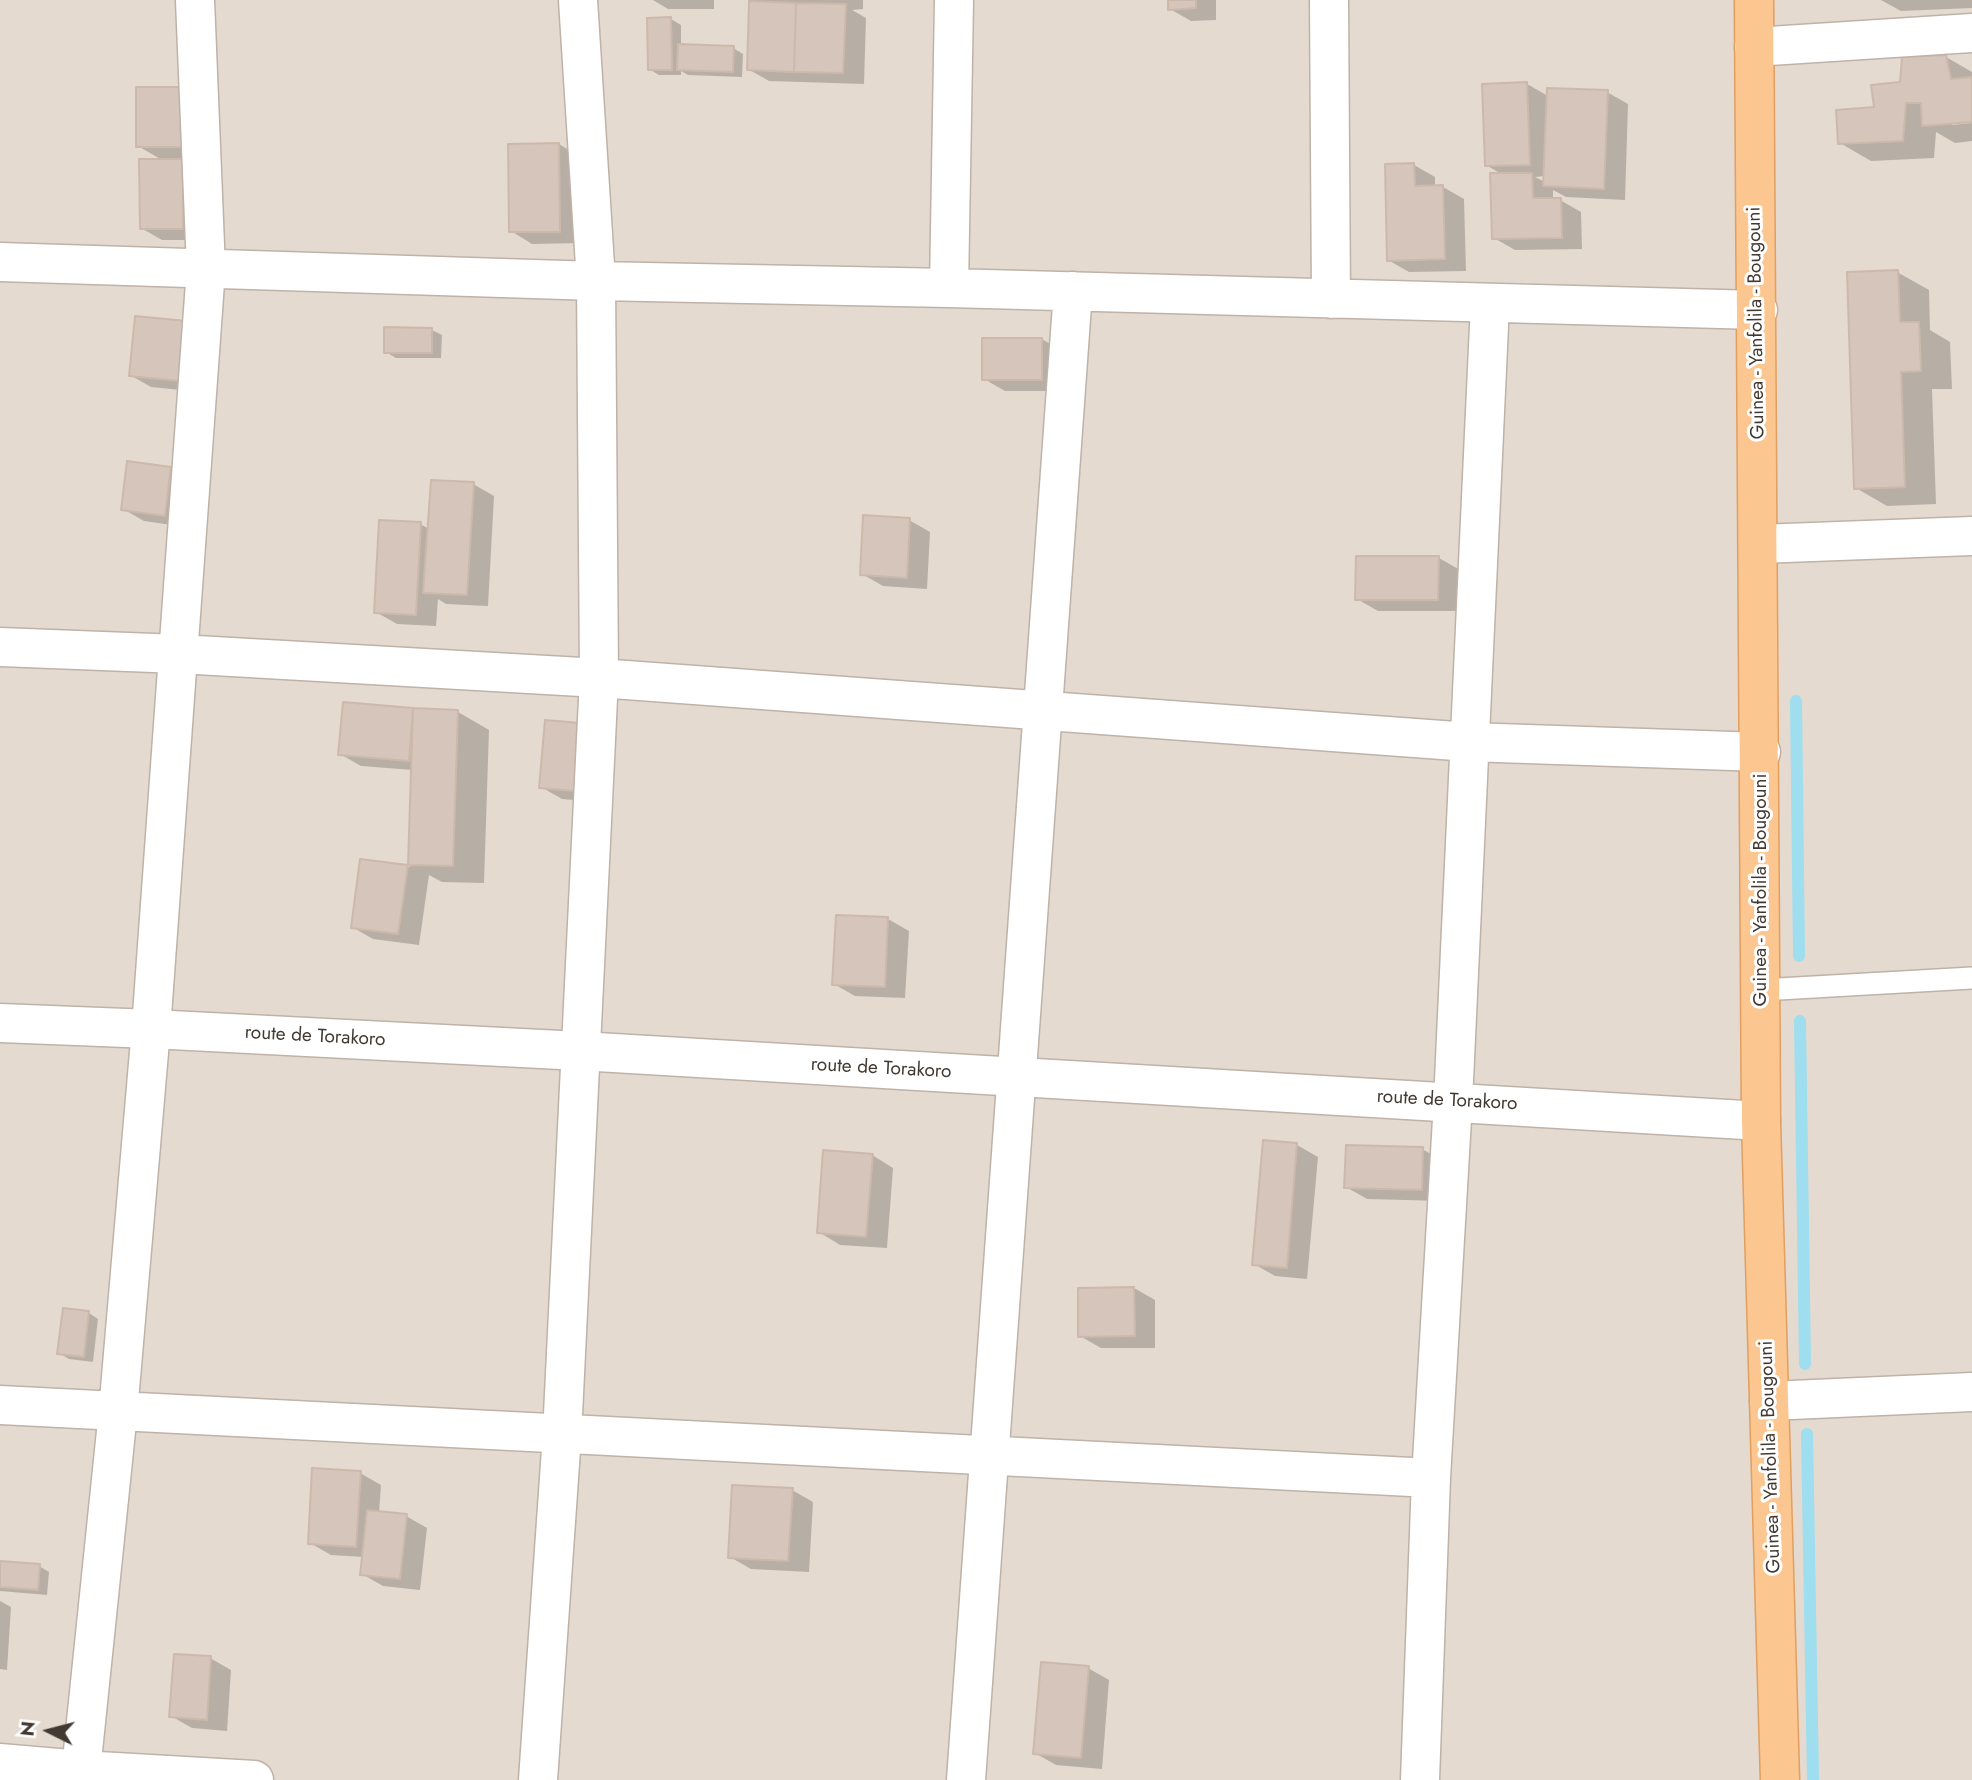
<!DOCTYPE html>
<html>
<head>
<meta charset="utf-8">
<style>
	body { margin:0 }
	#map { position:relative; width:1972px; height:1780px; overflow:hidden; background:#f1e9e2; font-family:Jost,sans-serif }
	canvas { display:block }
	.north { position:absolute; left:14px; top:1696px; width:70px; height:70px; -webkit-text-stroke:5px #fff; paint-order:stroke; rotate:276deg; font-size:19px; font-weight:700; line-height:28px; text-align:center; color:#423933 }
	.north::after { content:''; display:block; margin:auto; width:24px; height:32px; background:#423933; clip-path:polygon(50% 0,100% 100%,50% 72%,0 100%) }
</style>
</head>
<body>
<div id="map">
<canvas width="1972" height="1780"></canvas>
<div class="north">N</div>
</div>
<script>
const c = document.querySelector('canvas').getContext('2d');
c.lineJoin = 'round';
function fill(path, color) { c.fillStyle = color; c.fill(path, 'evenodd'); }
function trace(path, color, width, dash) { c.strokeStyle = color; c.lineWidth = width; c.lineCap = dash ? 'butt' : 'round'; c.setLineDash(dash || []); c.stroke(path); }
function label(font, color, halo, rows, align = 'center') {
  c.font = font + ' Jost,sans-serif'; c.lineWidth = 6; c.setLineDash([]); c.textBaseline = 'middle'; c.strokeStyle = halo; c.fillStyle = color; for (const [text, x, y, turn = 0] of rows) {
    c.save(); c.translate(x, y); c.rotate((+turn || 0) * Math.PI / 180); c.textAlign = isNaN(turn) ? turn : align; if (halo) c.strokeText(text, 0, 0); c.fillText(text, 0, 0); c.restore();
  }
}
fill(new Path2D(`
	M0 0H1972V1780H0Z`), '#e5dad0');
fill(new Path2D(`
	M653 0H714V9H668Z
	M750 0H863V9L852 10 866 18 864 84 769 81 748 69Z
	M1169 0H1216V20L1191 21 1170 9Z
	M1881 0H1972V8L1901 11Z
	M671 19 681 25V46L733 48 743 54 742 77 688 75 681 71V75H659L649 69Z
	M1946 57 1972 72V120L1952 121V125L1972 123V141L1955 143 1936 132 1934 158 1871 161 1840 143 1901 84Z
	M1527 84 1548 96 1607 92 1628 104 1625 200 1566 197 1553 190V200H1560L1581 212 1582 249 1515 250 1494 238 1503 175 1486 165ZM1545 176V182L1535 177Z
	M137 89 203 158H179L204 173 203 240H162L141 228 162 160 138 146Z
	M559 144 580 157 581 243 532 244 511 231Z
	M1414 165 1435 177V187H1443L1464 199 1466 271 1409 272 1388 260Z
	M1897 272 1929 290 1930 330 1950 342 1952 389H1932L1936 504 1887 506 1856 488Z
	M136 318 201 392 151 387 130 375Z
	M432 330 442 335 441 358H396L386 352Z
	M1042 339 1063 352V391H1005L984 379Z
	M171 469 192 481 186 527 144 521 123 509Z
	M473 484 494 496 488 606 446 604 438 599 436 626 397 624 376 612 420 524 429 529Z
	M909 520 930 532 927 589 883 586 862 574Z
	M1439 558 1460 570 1459 611H1378L1357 599Z
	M344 704 458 712 489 730 484 883 442 882 429 875 419 945 373 939 352 927 362 861 410 867 413 770 361 766 340 754Z
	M547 722 607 803 562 799 541 787Z
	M888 919 909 931 905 998 855 996 834 984Z
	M1297 1145 1318 1157 1307 1279 1275 1276 1254 1264Z
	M1422 1149 1443 1161 1442 1201 1367 1199 1346 1187Z
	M872 1155 893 1168 887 1248 840 1245 819 1232Z
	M1134 1288 1155 1300V1348H1101L1080 1336Z
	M89 1313 98 1319 93 1362 69 1359 59 1353Z
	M360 1473 381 1485 379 1513 406 1516 427 1528 420 1590 383 1586 362 1574 364 1557 331 1555 310 1543Z
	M792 1490 813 1502 809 1572 751 1569 730 1557Z
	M0 1563 39 1566 49 1572 47 1595 0 1591Z
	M0 1601 11 1607 7 1670 0 1669Z
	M210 1658 231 1670 227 1731 192 1728 171 1716Z
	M1088 1668 1109 1680 1102 1769 1056 1765 1035 1753Z`), '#0003');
trace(new Path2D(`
	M1796 701 1799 956
	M1800 1021 1805 1364
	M1807 1434 1813 1780`), '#9edeee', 12);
const building = new Path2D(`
	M1168 0H1196V8L1168 10Z
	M749 1 796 3 794 72 747 70Z
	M796 3 846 4 843 73 794 72Z
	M671 17 672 70H648L647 18Z
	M678 44 734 46 733 72 677 70Z
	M1946 55 1951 79 1972 77V122L1922 126 1921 103H1906L1903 141 1838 144 1836 110 1874 107 1871 85 1900 82 1902 57Z
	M1527 82 1530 165 1485 166 1482 84Z
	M136 87H183V147H136Z
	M1547 88 1608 90 1604 189 1543 186Z
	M559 143 560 232H509L508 144Z
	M139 159H183V229H140Z
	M1414 163 1415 186 1443 185 1445 259 1387 261 1385 164Z
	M1490 173H1532L1533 198H1561L1562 238 1492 239Z
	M1898 270 1900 322H1919L1921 371 1901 372 1905 487 1854 489 1847 272Z
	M135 316 187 321 180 381 129 376Z
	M384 327 432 328V353H384Z
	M982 338H1042V380H982Z
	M127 461 171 467 165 516 121 510Z
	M431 480 474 482 467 595 423 593Z
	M863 515 910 518 907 578 860 575Z
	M379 520 421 522 416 615 374 613Z
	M1356 556H1439L1438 600H1355Z
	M343 702 413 708 409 761 338 755Z
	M413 708 458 710 453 866 408 865Z
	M545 720 592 724 586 792 539 788Z
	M360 859 408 865 398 934 351 928Z
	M836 915 888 917 885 987 832 985Z
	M1263 1140 1297 1143 1287 1268 1252 1265Z
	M1346 1145 1423 1147 1422 1190 1344 1188Z
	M823 1150 873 1154 866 1237 817 1233Z
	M1134 1287 1135 1336 1078 1337V1288Z
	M63 1308 89 1311 84 1357 57 1354Z
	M312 1468 361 1471 356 1547 308 1544Z
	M732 1485 793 1488 788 1561 728 1558Z
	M367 1510 407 1514 400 1579 360 1575Z
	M0 1561 40 1564 38 1590 0 1587Z
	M174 1654 211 1656 207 1720 169 1717Z
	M1041 1662 1089 1666 1081 1758 1033 1754Z`);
fill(building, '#d5c5bb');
trace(building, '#cdb9ab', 2);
const service = new Path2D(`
	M1761 990 1972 978`);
const minor = new Path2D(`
	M1329 0 1331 299
	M1754 47 1972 33
	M0 262 596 281 949 288 1758 310
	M949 288 954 0
	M1759 544 1972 536
	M0 647 179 654 599 678 1469 742 1761 752
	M0 1405 1431 1478
	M0 1763 81 1770 254 1780
	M68 1780 81 1770 118 1412 151 1029 206 269 195 0
	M538 1780 562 1435 599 678 596 281 578 0
	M966 1780 1073 291
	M1420 1780 1431 1478 1453 1102 1490 304`);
const tertiary = new Path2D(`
	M0 1023 151 1029 580 1051 1761 1121
	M1769 1401 1972 1392`);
const primary = new Path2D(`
	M1754 0 1761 1121 1780 1780`);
trace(service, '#bfb2a8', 24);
trace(minor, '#bfb2a8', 41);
trace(tertiary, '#bfb2a8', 41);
trace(primary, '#e19f60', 41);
trace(service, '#fff', 21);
trace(minor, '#fff', 38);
trace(tertiary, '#fff', 38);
trace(primary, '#fcc690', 38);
label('19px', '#423933', '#fff', [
	["Guinea - Yanfolila - Bougouni",1757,323,-91],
	["Guinea - Yanfolila - Bougouni",1761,890,-90],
	["route de Torakoro",315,1037,3],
	["route de Torakoro",881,1069,3],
	["route de Torakoro",1447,1101,3],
	["Guinea - Yanfolila - Bougouni",1771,1457,-92]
]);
</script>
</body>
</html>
